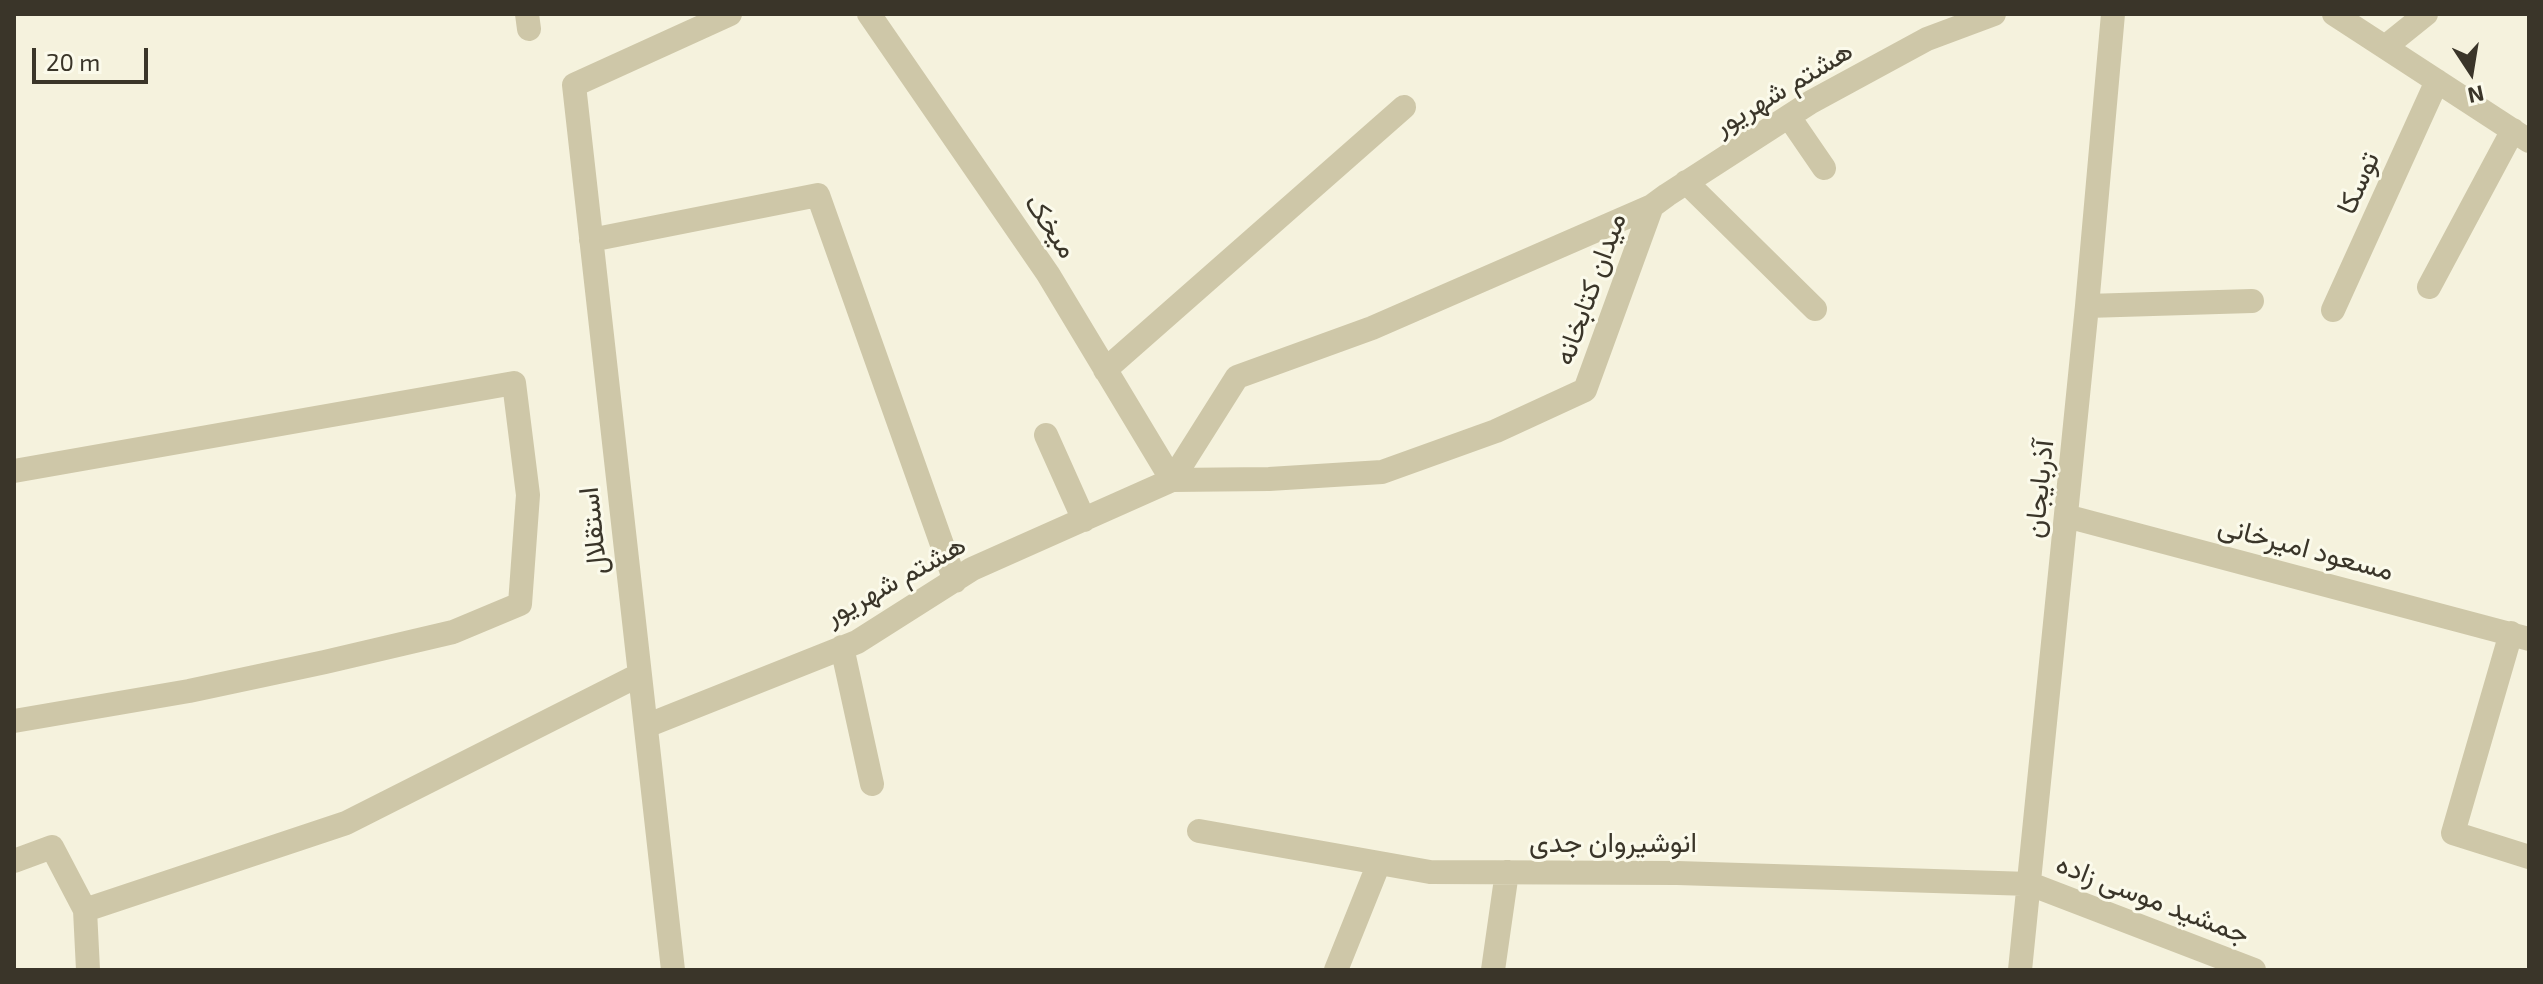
<!DOCTYPE html>
<html>
<head>
<meta charset="utf-8">
<style>
	body { margin:0 }
	#map { position:relative; width:2543px; height:984px; overflow:hidden; background:#f5f2dd; font-family:"Exo 2",sans-serif }
	canvas { display:block }
	.frame { position:absolute; inset:0; border:16px solid #3a3529; pointer-events:none }
	.north { position:absolute; left:2431px; top:32px; width:80px; height:80px; -webkit-text-stroke:6px #fbfaeb; paint-order:stroke; rotate:168deg; font-size:22px; font-weight:700; line-height:32px; text-align:center; color:#3a3529 }
	.north::after { content:''; display:block; margin:auto; width:28px; height:36px; background:#3a3529; clip-path:polygon(50% 0,100% 100%,50% 72%,0 100%) }
	.scale { position:absolute; left:32px; top:48px; width:116px; height:36px; box-sizing:border-box; border:4px solid #3a3529; border-top:0; padding-left:10px; font-size:24px; line-height:28px; white-space:nowrap; color:#3a3529; -webkit-text-stroke:6px #fbfaeb; paint-order:stroke }
</style>
</head>
<body>
<div id="map">
<canvas width="2543" height="984"></canvas>
<div class="frame"></div>
<div class="north">N</div>
<div class="scale">20 m</div>
</div>
<script>
const c = document.querySelector('canvas').getContext('2d');
c.lineJoin = 'round';
function trace(path, color, width, dash) { c.strokeStyle = color; c.lineWidth = width; c.lineCap = dash ? 'butt' : 'round'; c.setLineDash(dash || []); c.stroke(path); }
function label(font, color, halo, rows, align = 'center') {
  c.font = font + ' "Exo 2",Vazirmatn,sans-serif'; c.lineWidth = 6; c.setLineDash([]); c.textBaseline = 'middle'; c.strokeStyle = halo; c.fillStyle = color; for (const [text, x, y, turn = 0] of rows) {
    c.save(); c.translate(x, y); c.rotate((+turn || 0) * Math.PI / 180); c.textAlign = isNaN(turn) ? turn : align; if (halo) c.strokeText(text, 0, 0); c.fillText(text, 0, 0); c.restore();
  }
}
trace(new Path2D(`
	M527 14 529 29
	M869 14 1048 274 1172 480
	M2334 14 2529 141
	M2385 47 2426 14
	M1789 117 1824 168
	M1686 182 1815 309
	M1652 206 1667 195 1811 102 1927 39 1994 14
	M591 240 818 195 955 581
	M2429 287 2513 130
	M2087 306 2252 301
	M2333 310 2437 81
	M1105 370 1404 107
	M1046 435 1084 520
	M14 471 514 383 528 495 520 604 453 632 325 662 189 691 14 721
	M2066 516 2529 639
	M2511 633 2453 833 2529 857
	M842 647 872 784
	M646 726 857 642 972 569 1172 480 1269 479 1382 472 1496 431 1585 390 1652 206 1372 328 1237 377 1172 480
	M1199 831 1430 872 1677 873 2030 884 2254 970
	M14 861 52 847 85 910 346 823 639 675
	M85 910 88 970
	M673 970 574 85 730 14
	M1336 970 1379 863
	M1493 970 1507 872
	M2020 970 2087 306 2113 14`), '#cec7a8', 24);
label('28px', '#3a3529', '#fbfaeb', [
	["هشتم شهریور",1783,88,-31],
	["توسکا",2358,183,-66],
	["میخک",1051,226,56],
	["میدان کتابخانه",1590,289,-70],
	["آذربایجان",2039,489,-84],
	["استقلال",593,531,-96],
	["مسعود امیرخانی",2306,548,15],
	["هشتم شهریور",895,580,-29],
	["انوشیروان جدی",1613,843],
	["جمشید موسی زاده",2153,899,21]
]);
</script>
</body>
</html>
